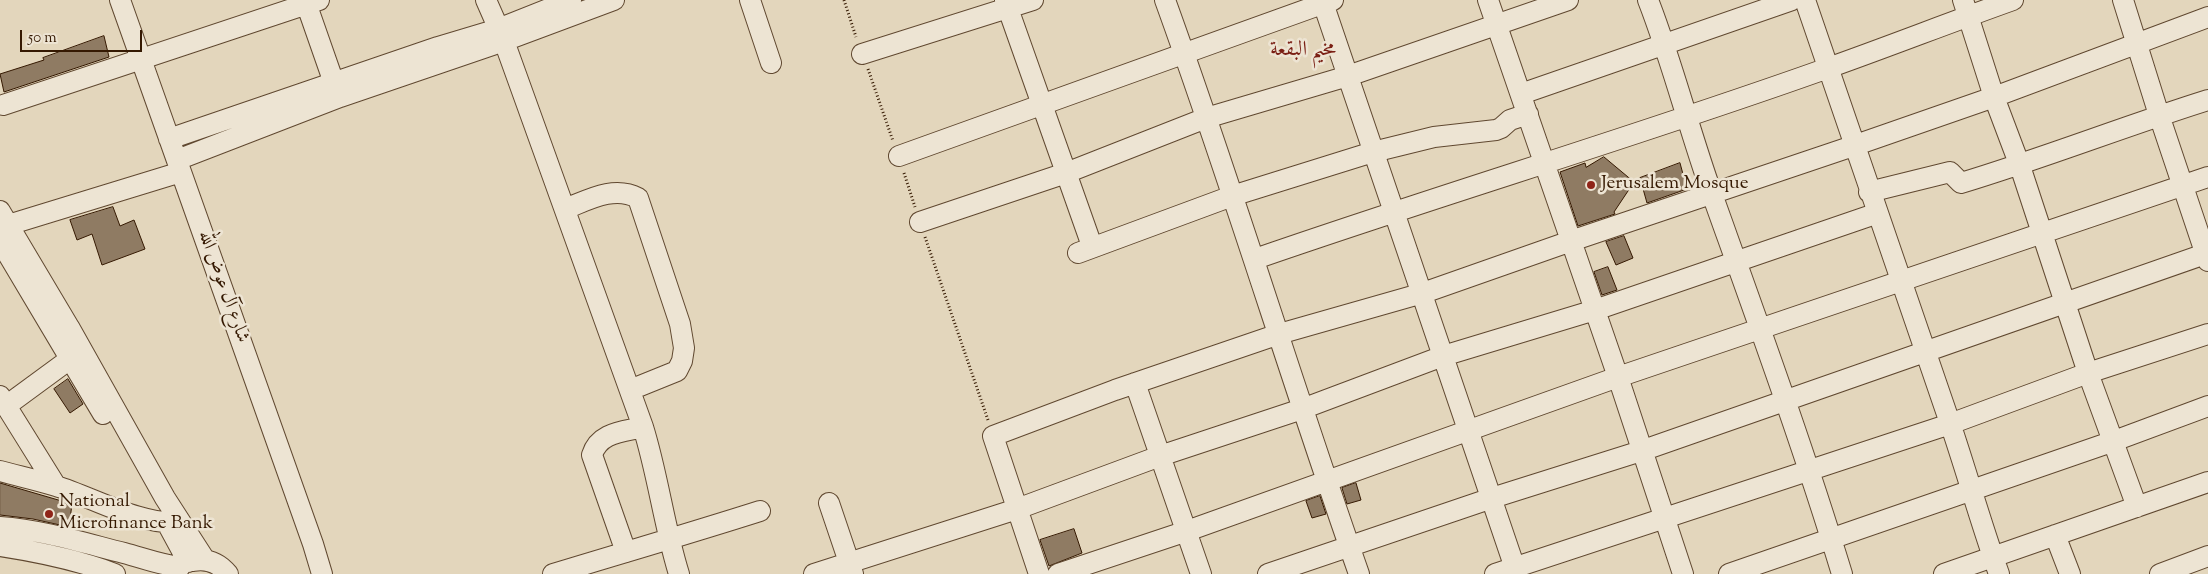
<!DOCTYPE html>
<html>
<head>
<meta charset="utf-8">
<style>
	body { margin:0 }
	#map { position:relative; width:2208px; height:574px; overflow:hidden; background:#e3d6bc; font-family:"Sorts Mill Goudy",serif }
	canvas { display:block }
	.scale { position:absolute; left:20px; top:30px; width:122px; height:22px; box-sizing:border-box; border:2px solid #351902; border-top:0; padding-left:6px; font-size:15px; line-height:18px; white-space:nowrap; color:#351902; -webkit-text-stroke:4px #ede4d3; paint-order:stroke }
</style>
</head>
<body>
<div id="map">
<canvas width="2208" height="574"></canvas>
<div class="scale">50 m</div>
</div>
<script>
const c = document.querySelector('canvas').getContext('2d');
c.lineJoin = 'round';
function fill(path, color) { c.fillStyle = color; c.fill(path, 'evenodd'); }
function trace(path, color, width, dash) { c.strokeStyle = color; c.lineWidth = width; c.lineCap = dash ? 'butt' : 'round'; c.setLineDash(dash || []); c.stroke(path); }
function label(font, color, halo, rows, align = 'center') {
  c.font = font + ' "Sorts Mill Goudy",Amiri,serif'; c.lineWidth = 5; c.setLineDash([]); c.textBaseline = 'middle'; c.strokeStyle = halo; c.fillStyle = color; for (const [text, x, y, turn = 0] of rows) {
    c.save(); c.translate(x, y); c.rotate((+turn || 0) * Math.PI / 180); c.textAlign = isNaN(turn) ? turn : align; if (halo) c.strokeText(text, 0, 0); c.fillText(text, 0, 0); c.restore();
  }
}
const building = new Path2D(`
	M104 36 109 57 4 92 0 74 44 60 43 58Z
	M1604 157 1634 182 1614 212 1615 214 1578 226 1560 172 1585 163 1586 167Z
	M1680 163 1687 189 1647 203 1640 178Z
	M113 207 120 226 134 220 145 249 102 265 92 234 77 240 70 220Z
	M1624 236 1633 258 1616 265 1606 242Z
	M1608 267 1617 290 1602 295 1594 272Z
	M68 379 83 404 70 413 54 389Z
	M0 483 72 504 69 527 33 519 0 515Z
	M1356 483 1361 500 1347 504 1342 488Z
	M1320 496 1326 514 1312 518 1306 501Z
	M1074 529 1082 553 1049 566 1040 540Z`);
fill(building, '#8f7b63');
trace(building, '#351902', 1);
const minor = new Path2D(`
	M120 0 313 544 322 574
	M305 0 334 83
	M486 0 504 41 643 427C658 475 664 526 679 574
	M750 0 771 63
	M1005 0 1092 246
	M1165 0C1234 190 1292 384 1359 574
	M1322 0 1517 574
	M1488 0 1618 377 1683 574
	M1648 0C1673 64 1689 130 1712 194 1757 320 1803 446 1842 574
	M1805 0C1852 141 1901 282 1950 423 1967 473 1981 524 1999 574
	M1963 0 1994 97 2020 166 2088 373 2137 507
	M2123 0 2159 115 2208 261
	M862 54 1033 0
	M1521 94 1792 0
	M3 105 319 0
	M169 139 438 47 498 29 571 0
	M899 156 1333 0
	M177 160 340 97 504 41 614 0
	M1869 192 1950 172 1961 183C2044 158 2125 126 2208 100
	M565 209C588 200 614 185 638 198L680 324 684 348 682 361 677 371 630 390
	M0 211 69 327 165 498 205 560
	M920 222 1066 173 1206 118 1348 76 1568 0
	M8 225 181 172
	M0 241 103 414
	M1078 253 1232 196 1373 152 1434 137 1496 130 1501 128 1510 120 1528 114
	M1255 259C1445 193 1638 136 1828 68 1890 46 1951 22 2013 0
	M1135 383 1201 574
	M0 396 56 486
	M6 406 70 359
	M0 471C18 476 37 480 56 486 92 497 142 526 179 522
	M829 503 853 574
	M168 525 188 562
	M0 527C42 530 84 543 124 553 143 558 161 565 180 567
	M2055 535 2070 574
	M0 546C39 552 78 560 115 574
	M626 552 592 455C599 432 623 432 643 427
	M193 561C208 558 219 563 228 574
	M553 574C622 553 691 533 760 511
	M814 574 1017 509 1160 456 1302 409 1443 356 1595 310 1878 213
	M1039 574 993 436 1115 390 1279 334 1423 293 1571 241 1853 146 1994 97 2208 17
	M1058 574 1187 531 1618 377 2208 177
	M1268 574 1492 498 1641 451 2208 253
	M1495 574 1950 424 2088 373 2208 334
	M1729 574 2114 441 2208 406
	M1944 574 2208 482
	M2160 574 2208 556`);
trace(minor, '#604830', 22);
trace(new Path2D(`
	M844 0 856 37
	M868 69 893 141
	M904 173 915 207
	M925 237 988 420`), '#351902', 3, [1, 2.5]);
trace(minor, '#ede4d3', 20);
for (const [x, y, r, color] of [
	[1591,185,5,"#8f2418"],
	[49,514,5,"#8f2418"]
]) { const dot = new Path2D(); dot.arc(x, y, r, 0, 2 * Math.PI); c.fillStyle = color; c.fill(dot); trace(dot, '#ede4d3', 2); }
label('19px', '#351902', '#ede4d3', [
	["Jerusalem Mosque",1601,185],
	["National",59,503],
	["Microfinance Bank",59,525]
], 'left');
label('19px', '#351902', '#ede4d3', [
	["شارع آل عوض الله",222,287,70]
]);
label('21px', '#7a1f14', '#ede4d3', [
	["مخيم البقعة",1303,51]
]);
</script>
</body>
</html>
